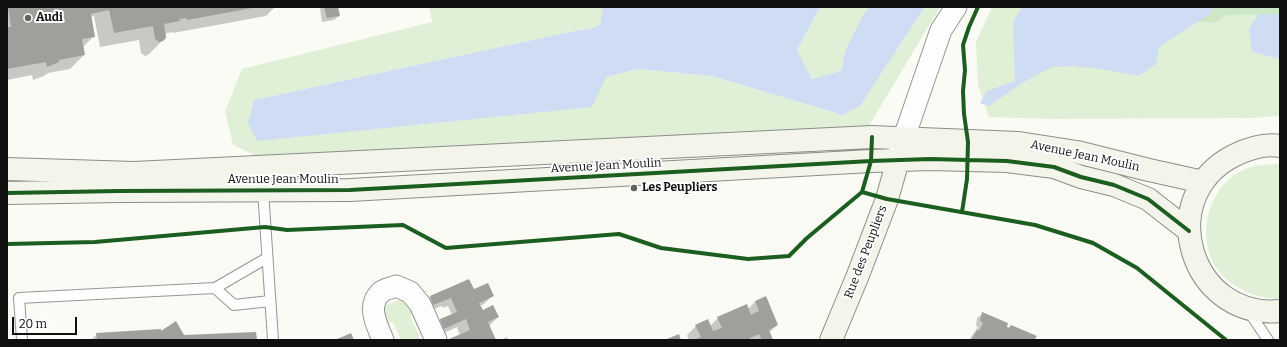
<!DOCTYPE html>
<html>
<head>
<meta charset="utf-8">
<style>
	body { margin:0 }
	#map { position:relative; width:1287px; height:347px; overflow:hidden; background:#fbfbf6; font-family:Bitter,serif }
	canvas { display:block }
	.frame { position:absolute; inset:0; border:8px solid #101010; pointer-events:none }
	.scale { position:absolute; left:12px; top:317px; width:65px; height:18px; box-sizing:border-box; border:2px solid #101010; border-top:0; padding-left:5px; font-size:12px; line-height:14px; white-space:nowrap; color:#101010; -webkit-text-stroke:3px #fff; paint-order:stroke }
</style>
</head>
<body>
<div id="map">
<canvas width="1287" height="347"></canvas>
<div class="frame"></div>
<div class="scale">20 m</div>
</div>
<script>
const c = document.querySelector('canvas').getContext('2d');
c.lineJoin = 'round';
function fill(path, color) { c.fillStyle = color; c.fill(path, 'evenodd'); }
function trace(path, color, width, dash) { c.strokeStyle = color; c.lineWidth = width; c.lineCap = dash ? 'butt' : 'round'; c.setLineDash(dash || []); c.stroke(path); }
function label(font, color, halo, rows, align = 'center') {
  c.font = font + ' Bitter,serif'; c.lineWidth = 4; c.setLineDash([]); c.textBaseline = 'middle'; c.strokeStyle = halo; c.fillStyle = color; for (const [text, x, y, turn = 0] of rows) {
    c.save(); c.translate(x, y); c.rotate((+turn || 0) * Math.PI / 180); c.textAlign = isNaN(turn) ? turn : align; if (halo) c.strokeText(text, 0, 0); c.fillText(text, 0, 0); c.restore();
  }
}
fill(new Path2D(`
	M429 7H603L600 24 591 29 579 30 254 100 606 77 638 69 712 76 843 115 860 106 925 7H940L867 129 257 156 233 145 225 111 242 69 432 22Z
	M820 7H869L862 17 845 51 841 71 812 79 797 50Z
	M992 7H1280V116L1253 118 1053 119 989 117 978 85 976 42Z
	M1280 164V298C1269 300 1255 296 1245 291 1235 286 1225 280 1219 271 1195 241 1206 191 1239 172 1252 165 1266 164 1280 164Z
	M405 298 416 313 410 316 421 340H401L393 322 385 325 381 315 386 305Z`), '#dff0d7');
fill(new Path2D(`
	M1213 7H1280V14L1226 15 1214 23 1198 21 1210 14Z`), '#cde7c6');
fill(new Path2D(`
	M603 7H820L797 50 812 79 841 71 845 51 862 17 869 7H925L860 106 843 115 712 76 638 69 606 77 592 107 257 141 248 123 254 100 579 30 591 29 600 24Z
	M1022 7H1213L1210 14 1159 47 1156 64 1139 76 1102 69 1071 66 1052 67 1022 83 989 106 980 103 987 91 1015 81 1013 22Z
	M1259 14H1280V59L1252 52 1249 28Z`), '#cedcf4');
fill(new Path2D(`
	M7 7H275L266 16 173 33V32L167 33 163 40 148 55 145 56 141 53 139 40 100 47 94 16 90 17 94 36 83 47 84 55 70 69 48 73 44 76 33 80 32 75 7 80Z
	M321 7H337L339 16 334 20 322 22 320 8Z
	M469 280 473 290 492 296 484 304 480 306 483 311 498 317 489 326 495 340H449L460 335 457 327 435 337 431 329 440 320 452 315 448 306 443 308 442 306 424 313 421 306 430 297Z
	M766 297 777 325 769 333 772 340H689L687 335 696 326H710L718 318 748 309 755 302Z
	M982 314 1008 328 1011 326 1033 340H969L978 327 976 326 977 318Z
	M161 332 184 336 256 340H91L97 334Z
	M507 337 508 340H500Z`), '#0003');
fill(new Path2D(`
	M8 7H252V8L187 20V18L179 19 180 21 164 24 166 38 163 41 159 42 155 39 153 26 114 33 109 10 91 14 95 37 82 39 85 55 59 60V62L47 67 46 62 7 69V27H11Z
	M324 7H338L340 16 327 18Z
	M469 279 474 289 488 283 494 296 479 303 483 310 493 305 499 317 488 322 496 340H475L474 338 470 340H447L470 330 466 319 444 329 440 319 457 312 451 298 433 305 430 296Z
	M766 296 778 325 769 330 773 340H762L759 334 750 338 751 340H694L701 337 695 325 708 319 713 331 722 328 717 317 747 304 751 315 759 311 755 301Z
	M982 312 1008 323 1007 327 1009 328 1011 325 1037 336 1034 340H971L977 330 979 331 983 323 980 321Z
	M176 321 184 335 256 332 257 340H97L96 333 161 329V331Z
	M351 333 354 340H334L342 337Z
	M679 334 681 340H667V339Z`), '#9f9f9b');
const lane = new Path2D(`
	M262 166 263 190 273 340
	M215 288 234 305 270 301
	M1247 309 1268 340
	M22 340 19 298 215 288 267 258`);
const street = new Path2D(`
	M899 155 902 139 907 129 941 30 956 7
	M383 340C377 325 366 306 381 292 385 289 392 288 396 286L410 292 420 304 436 340`);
const secondary = new Path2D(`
	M1280 146C1264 143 1247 149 1233 156 1153 198 1191 320 1280 311
	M7 169 134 173 872 137 1019 143 1077 152 1149 170 1203 182
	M7 193 119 191 350 190 871 161 930 159 1007 161 1054 167 1081 177 1114 185 1148 199 1189 231
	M831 340 858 275 887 199 898 160`);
trace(lane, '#969694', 12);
trace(street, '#969694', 23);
trace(secondary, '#8c8c8a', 24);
trace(lane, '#fefefe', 10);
trace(street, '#fefefe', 21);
trace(secondary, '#f3f5eb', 22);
trace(new Path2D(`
	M862 192 887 199 1035 225 1093 243 1137 268 1226 340
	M7 193 119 191 350 190 871 161 930 159 1007 161 1054 167 1081 177 1114 185 1148 199 1189 231
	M962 212 967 179 968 142 964 114 963 91 965 70 963 45 969 27 978 7
	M7 244 95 242 265 227 287 230 403 225 446 248 619 234 661 248 748 259 789 256 807 238 862 192 871 161 872 137`), '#1b5e20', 4);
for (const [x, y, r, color] of [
	[28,18,4,"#626260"],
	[634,188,4,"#626260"]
]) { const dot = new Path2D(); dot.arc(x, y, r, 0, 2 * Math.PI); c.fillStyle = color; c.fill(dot); trace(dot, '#fff', 1.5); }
label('bold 12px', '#101010', '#fff', [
	["Audi",36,18],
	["Les Peupliers",642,188]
], 'left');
label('12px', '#101010', '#fff', [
	["Avenue Jean Moulin",1085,156,12],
	["Avenue Jean Moulin",606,166,-3],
	["Avenue Jean Moulin",283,180],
	["Rue des Peupliers",866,252,-69]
]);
</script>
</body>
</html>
